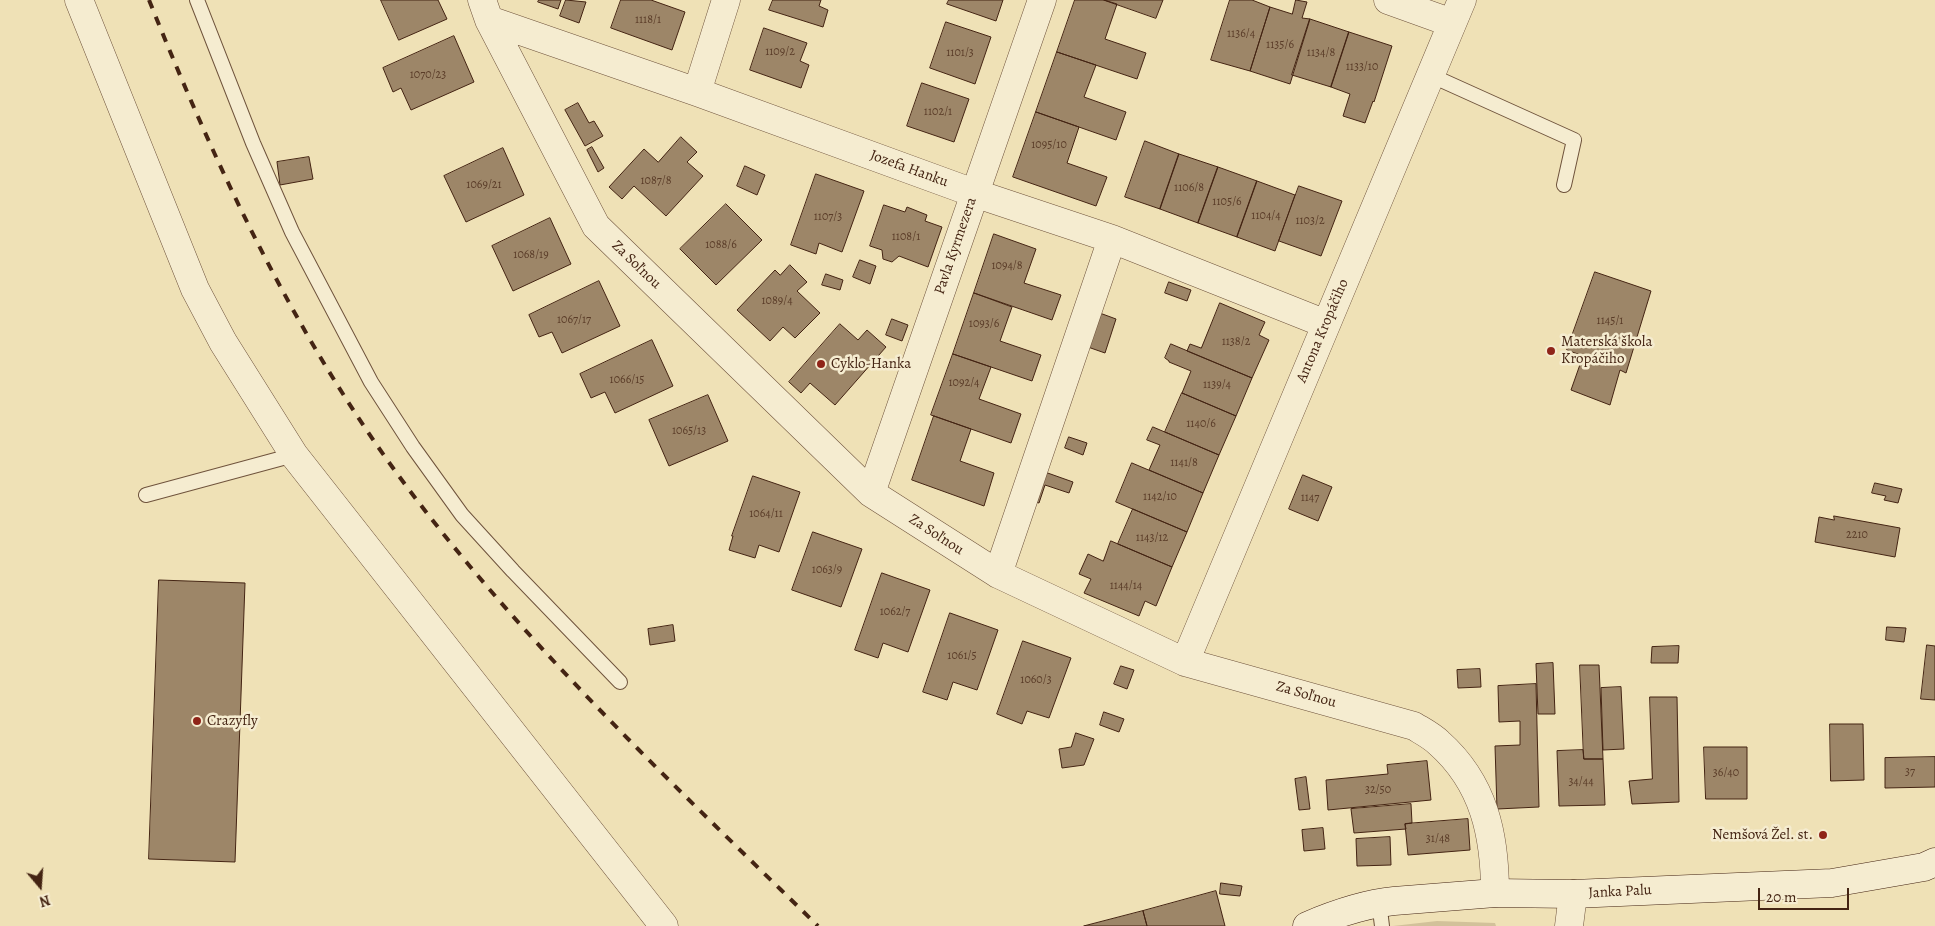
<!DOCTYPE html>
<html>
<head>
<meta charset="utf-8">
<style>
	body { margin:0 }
	#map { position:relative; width:1935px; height:926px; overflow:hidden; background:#efe1b6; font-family:Alegreya,serif }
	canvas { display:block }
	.north { position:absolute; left:15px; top:861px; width:50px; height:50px; -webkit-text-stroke:4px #f5ecd0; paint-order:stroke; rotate:162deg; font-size:14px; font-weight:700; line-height:20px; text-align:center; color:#442413 }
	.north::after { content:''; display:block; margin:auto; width:18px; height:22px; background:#442413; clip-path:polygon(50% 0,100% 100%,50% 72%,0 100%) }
	.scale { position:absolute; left:1758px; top:888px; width:91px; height:22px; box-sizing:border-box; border:2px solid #442413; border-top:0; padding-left:6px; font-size:15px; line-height:18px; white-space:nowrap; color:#442413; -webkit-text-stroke:4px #f5ecd0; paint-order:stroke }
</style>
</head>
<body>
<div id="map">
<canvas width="1935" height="926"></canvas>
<div class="north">N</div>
<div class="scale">20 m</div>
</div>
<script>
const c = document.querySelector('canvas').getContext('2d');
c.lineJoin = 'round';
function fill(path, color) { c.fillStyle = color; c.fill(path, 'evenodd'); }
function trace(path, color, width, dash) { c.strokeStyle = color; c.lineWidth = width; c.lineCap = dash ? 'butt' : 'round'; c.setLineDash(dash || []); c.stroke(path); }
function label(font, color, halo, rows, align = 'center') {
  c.font = font + ' Alegreya,serif'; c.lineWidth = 5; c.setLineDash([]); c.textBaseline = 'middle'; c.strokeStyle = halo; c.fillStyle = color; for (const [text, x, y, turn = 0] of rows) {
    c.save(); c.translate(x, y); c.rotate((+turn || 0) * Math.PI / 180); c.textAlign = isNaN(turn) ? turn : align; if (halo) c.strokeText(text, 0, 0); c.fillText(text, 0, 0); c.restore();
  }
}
fill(new Path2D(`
	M1437 921 1495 923 1496 926H1393Z`), '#d2c19a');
const building = new Path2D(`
	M381 0H438L447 19 399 40Z
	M539 0H561L558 9 538 2Z
	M566 0 586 2 579 23 560 16Z
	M621 0H651L685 12 672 50 611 28Z
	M773 0H821L819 6 828 10 823 27 769 10Z
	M949 0H1003L996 21 947 4Z
	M1075 0H1104L1117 4 1105 39 1146 53 1137 79 1057 52Z
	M1104 0H1163L1156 18Z
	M1230 0H1252L1270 7 1250 71 1211 60Z
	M1296 0 1307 2 1302 18 1310 19 1290 84 1250 71 1270 7 1292 14Z
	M1310 19 1349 32 1331 87 1292 75Z
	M946 22 991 37 975 84 930 68Z
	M764 28 807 43 800 61 809 65 801 88 750 70Z
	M1349 32 1392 46 1374 102 1373 101 1365 123 1343 116 1350 94 1331 87Z
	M454 36 474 82 411 110 401 88 393 92 383 68Z
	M1057 52 1096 65 1084 97 1126 112 1116 140 1036 112Z
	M922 83 969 99 954 142 907 126Z
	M578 103 589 123 594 121 603 136 585 146 565 110Z
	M1036 112 1079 127 1067 163 1107 177 1096 206 1013 177Z
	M681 137 697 152 687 162 703 176 666 216 634 186 622 199 609 187 644 149 658 162Z
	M1145 141 1179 154 1160 209 1125 197Z
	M592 147 604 168 598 172 587 150Z
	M503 148 524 195 466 222 444 176Z
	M1179 154 1218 167 1198 223 1160 209Z
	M309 157 313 179 280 185 277 162Z
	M745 166 765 175 757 195 737 186Z
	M1218 167 1257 181 1237 237 1198 223Z
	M816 174 864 191 842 252 819 243 816 254 791 245Z
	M1257 181 1295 195 1275 251 1237 237Z
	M1299 186 1342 201 1321 256 1279 241Z
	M726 204 762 240 716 285 680 249Z
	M884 205 905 212 907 207 927 215 925 221 942 227 928 267 899 256 892 262 883 259 882 250 870 246Z
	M550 218 571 264 513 291 492 246Z
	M994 234 1036 249 1024 283 1061 295 1052 320 974 293Z
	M860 260 876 266 870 284 853 277Z
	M790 265 807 282 797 291 820 313 795 338 783 327 770 341 737 310 775 270 780 275Z
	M1595 272 1651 291 1626 373 1620 370 1610 405 1571 390 1583 356 1567 350Z
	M826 274 843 280 840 290 822 285Z
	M599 281 620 326 562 353 552 332 539 337 529 315Z
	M1169 282 1191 290 1187 301 1165 293Z
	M974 293 1012 307 1000 341 1041 355 1032 381 953 354Z
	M1220 303 1265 322 1259 335 1269 340 1252 378 1187 351 1190 344 1201 348Z
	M1097 312 1116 319 1105 353 1085 346Z
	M892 319 908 325 902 341 886 335Z
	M840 324 858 340 867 330 886 347 835 405 810 383 801 393 789 382Z
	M652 340 673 386 615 413 605 392 591 398 580 374Z
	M1171 344 1252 378 1236 416 1182 393 1191 371 1169 362V361L1165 358Z
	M953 354 991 367 979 399 1021 414 1011 443 931 415Z
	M1182 393 1236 416 1219 455 1165 432Z
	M708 395 728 441 669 466 649 420Z
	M934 416 971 429 960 461 994 473 984 506 912 480Z
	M1153 427 1219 455 1203 493 1149 470 1160 445 1147 440Z
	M1069 437 1087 443 1083 455 1065 448Z
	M1132 463 1203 493 1187 532 1116 502Z
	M1042 471 1073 482 1069 493 1045 485 1039 503 1032 501Z
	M1303 475 1332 487 1318 521 1289 509Z
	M753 476 800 492 779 552 759 545 755 558 729 550 733 536H732Z
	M1875 483 1902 489 1898 503 1884 500 1886 496 1872 493Z
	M1133 509 1187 532 1172 567 1118 544Z
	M1834 516 1900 528 1895 557 1815 542 1819 517 1834 520Z
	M813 532 862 549 841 607 792 590Z
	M1111 541 1172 567 1156 606 1145 601 1139 616 1084 593 1091 579 1079 574 1088 554 1103 561Z
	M882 573 930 590 908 652 883 643 878 658 855 650Z
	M159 580 245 583 235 862 149 859Z
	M950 613 998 630 977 690 953 682 947 700 923 692Z
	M673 625 675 641 650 645 648 629Z
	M1887 627 1906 628 1904 642 1886 640Z
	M1023 641 1071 658 1049 718 1027 711 1022 724 997 714Z
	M1927 645 1935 646V700L1921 699Z
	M1679 646 1678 663H1651L1652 647Z
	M1553 663 1555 714H1538L1536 664Z
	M1580 665H1599L1603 759H1584Z
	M1121 666 1134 670 1127 689 1114 684Z
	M1480 669 1481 687 1458 688 1457 670Z
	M1536 684 1539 807 1497 809 1495 746 1520 745V721L1499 722 1498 686Z
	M1621 687 1624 749 1603 750 1601 688Z
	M1650 697H1677L1679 802 1632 804 1629 781 1652 779Z
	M1104 712 1124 719 1119 732 1100 725Z
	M1830 724H1863L1864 780 1831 781Z
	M1076 733 1094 739 1084 765 1062 768 1059 749 1071 747Z
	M1704 747H1747V799H1706Z
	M1583 750 1584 759H1603L1605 805 1559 806 1557 751Z
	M1935 757V787L1885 788V758Z
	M1427 761 1431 800 1328 810 1326 780 1388 774 1387 765Z
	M1306 777 1310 809 1299 810 1295 779Z
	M1411 804 1412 823 1405 824 1406 829 1354 833 1351 809Z
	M1468 819 1470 850 1408 855 1405 824Z
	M1323 828 1325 849 1304 851 1302 830Z
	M1390 837 1391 865 1357 866 1356 839Z
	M1221 883 1242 886 1240 896 1220 894Z
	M1216 891 1225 926H1147L1143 911Z
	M1143 911 1147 926H1084Z`);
fill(building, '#9d8668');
trace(building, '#442413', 1);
const service = new Path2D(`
	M197 0 253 143 292 232 371 382 413 447 462 515 513 571 620 682
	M1430 75 1574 140 1564 185
	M146 495 294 455
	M1379 902 1382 926`);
const minor = new Path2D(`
	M79 0 195 289 223 342 294 455 664 926
	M482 0 489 20 596 226 871 493 998 574 1185 662 1414 726C1422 731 1432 736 1439 743 1484 783 1495 835 1495 893
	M1388 0 1452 23
	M489 20 697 92 974 193 1112 239 1326 324
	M697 92 726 0
	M871 493 1042 0
	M998 574 1112 239
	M1185 662 1462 0
	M1569 926 1573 894`);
const secondary = new Path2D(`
	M1307 926C1335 914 1363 904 1394 901L1495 893 1573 894 1832 883 1924 867 1935 862`);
trace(service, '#6f533c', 16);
trace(minor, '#6f533c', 29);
trace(secondary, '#442413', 29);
trace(service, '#f5ecd0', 14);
trace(minor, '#f5ecd0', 28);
trace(secondary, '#f5ecd0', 28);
trace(new Path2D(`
	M149 0C219 174 299 345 413 495 533 653 677 788 818 926`), '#442413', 4, [9, 9]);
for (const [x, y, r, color] of [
	[1551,351,5,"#8f2418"],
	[821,364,5,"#8f2418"],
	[197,721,5,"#8f2418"],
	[1823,835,5,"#8f2418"]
]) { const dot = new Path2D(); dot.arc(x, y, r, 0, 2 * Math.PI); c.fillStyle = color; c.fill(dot); trace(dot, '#f5ecd0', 2); }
label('12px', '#5a3c28', null, [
	["1118/1",648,20],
	["1136/4",1241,34],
	["1135/6",1280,45],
	["1109/2",780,52],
	["1101/3",960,53],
	["1134/8",1321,53],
	["1133/10",1362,67],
	["1070/23",428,75],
	["1102/1",938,112],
	["1095/10",1049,145],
	["1087/8",656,181],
	["1069/21",484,185],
	["1106/8",1189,188],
	["1105/6",1227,202],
	["1104/4",1266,216],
	["1107/3",828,217],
	["1103/2",1310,221],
	["1108/1",906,237],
	["1088/6",721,245],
	["1068/19",531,255],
	["1094/8",1007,266],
	["1089/4",777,301],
	["1067/17",574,320],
	["1145/1",1610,321],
	["1093/6",984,324],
	["1138/2",1236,342],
	["1066/15",627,380],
	["1092/4",964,383],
	["1139/4",1217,385],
	["1140/6",1201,424],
	["1065/13",689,431],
	["1141/8",1184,463],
	["1142/10",1160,497],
	["1147",1310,498],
	["1064/11",766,514],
	["2210",1857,535],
	["1143/12",1152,538],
	["1063/9",827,570],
	["1144/14",1126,586],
	["1062/7",895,612],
	["1061/5",962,656],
	["1060/3",1036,680],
	["37",1910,772],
	["36/40",1726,773],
	["34/44",1581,782],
	["32/50",1378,790],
	["31/48",1438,839]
]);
label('15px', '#442413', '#f5ecd0', [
	["Jozefa Hanku",909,169,20],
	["Pavla Kyrmezera",956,246,-71],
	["Za Soľnou",636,265,44],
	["Antona Kropáčiho",1323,331,-67],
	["Za Soľnou",936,535,33],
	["Za Soľnou",1306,695,16],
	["Janka Palu",1620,892,-3]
]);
label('15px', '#442413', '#f5ecd0', [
	["Materská škola",1561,342],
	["Kropáčiho",1561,359],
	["Cyklo-Hanka",831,364],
	["Crazyfly",207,721],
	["Nemšová Žel. st.",1813,835,"right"]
], 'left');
</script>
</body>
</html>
